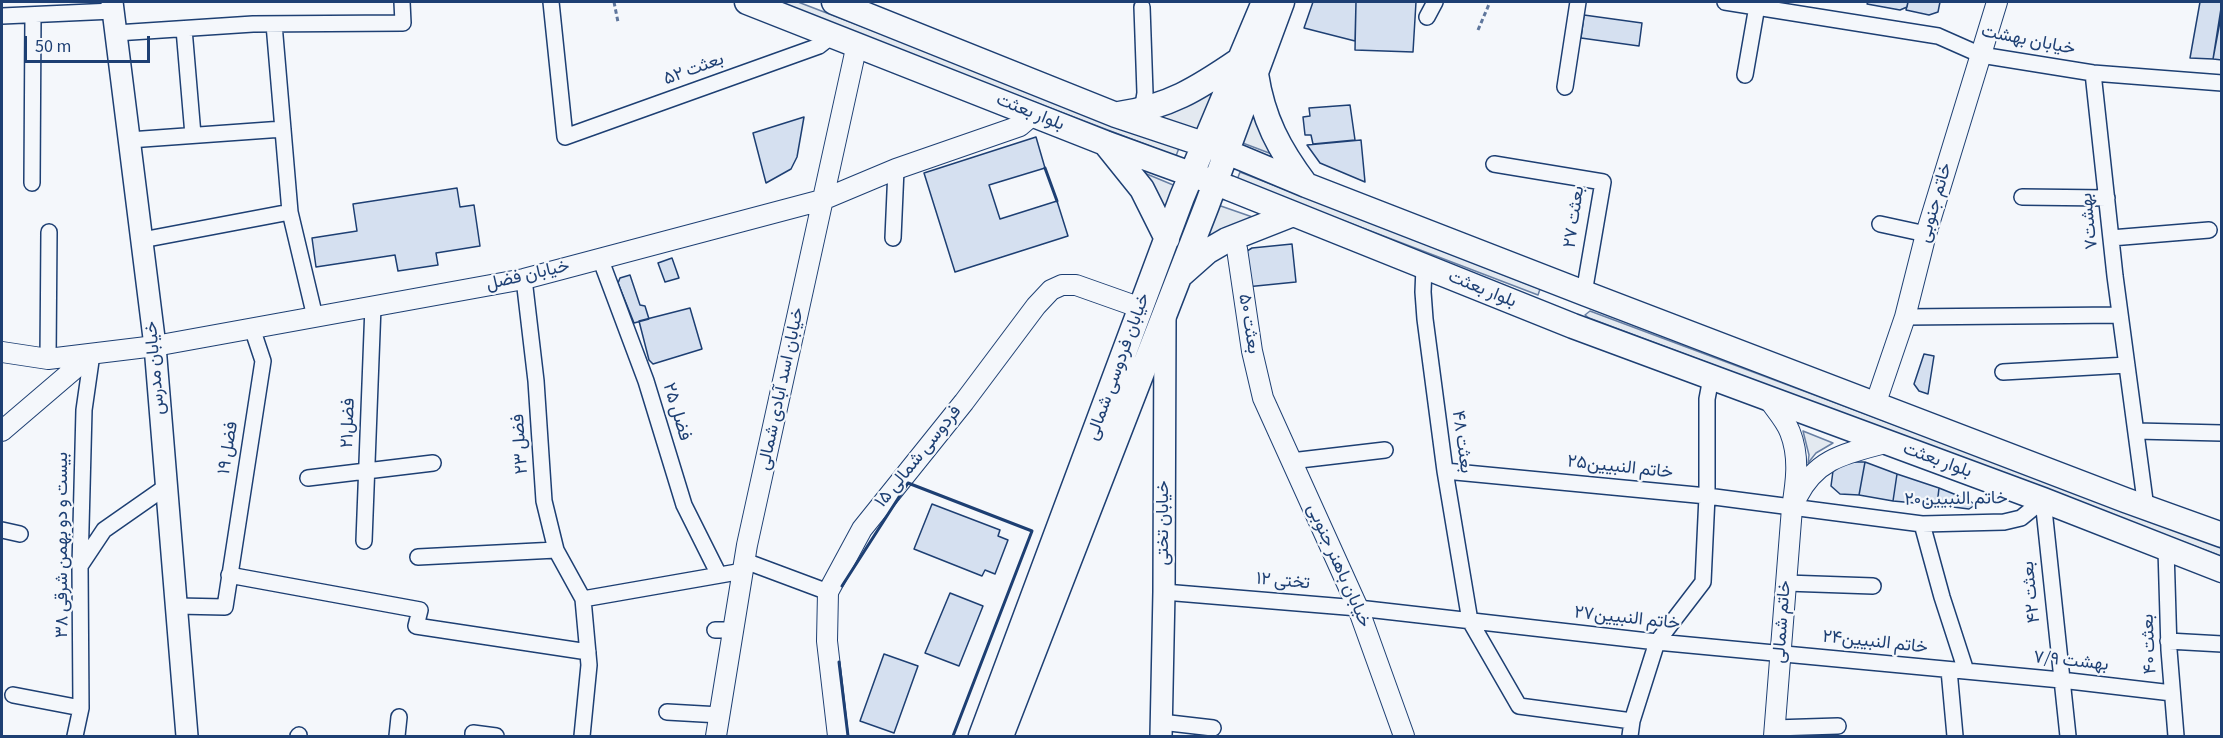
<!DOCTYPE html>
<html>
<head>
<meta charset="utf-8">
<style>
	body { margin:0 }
	#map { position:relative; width:2223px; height:738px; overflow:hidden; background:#f4f7fb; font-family:"Source Sans 3",sans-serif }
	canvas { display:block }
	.frame { position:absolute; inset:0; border:3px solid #1d3f73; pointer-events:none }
	.scale { position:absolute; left:24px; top:36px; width:126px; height:27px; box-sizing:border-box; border:3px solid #1d3f73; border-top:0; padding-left:8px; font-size:18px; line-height:21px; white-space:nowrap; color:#1d3f73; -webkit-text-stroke:4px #f4f7fb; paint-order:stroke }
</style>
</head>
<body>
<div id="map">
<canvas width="2223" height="738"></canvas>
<div class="frame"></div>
<div class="scale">50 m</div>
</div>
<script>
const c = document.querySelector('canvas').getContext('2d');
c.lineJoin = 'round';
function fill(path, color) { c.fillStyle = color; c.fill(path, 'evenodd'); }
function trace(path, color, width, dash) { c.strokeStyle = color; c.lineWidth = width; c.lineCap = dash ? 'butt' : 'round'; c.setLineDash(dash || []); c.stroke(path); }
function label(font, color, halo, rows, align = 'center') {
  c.font = font + ' "Source Sans 3",Vazirmatn,sans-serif'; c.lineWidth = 4.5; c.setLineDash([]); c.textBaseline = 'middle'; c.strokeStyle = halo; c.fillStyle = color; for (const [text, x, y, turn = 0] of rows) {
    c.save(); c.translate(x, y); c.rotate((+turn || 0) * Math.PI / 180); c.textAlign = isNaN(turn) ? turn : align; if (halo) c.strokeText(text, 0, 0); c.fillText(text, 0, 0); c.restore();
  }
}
const green = new Path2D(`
	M772 2H798L1179 148 1176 156Z
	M1219 84 1200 132 1154 115Z
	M1255 103 1277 156 1240 142Z
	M1130 167 1178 187 1167 220Z
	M1240 172 1540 289 1538 295 1237 180Z
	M1215 204 1264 221 1199 249Z
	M1590 311 2221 547V556L1589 318 1585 315Z
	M1803 431 1833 443 1816 453 1808 463 1809 455Z`);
fill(green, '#e3e9f0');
trace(green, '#687fa3', 1.5);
const building = new Path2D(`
	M1313 2H1356L1355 41 1304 28Z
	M1356 2H1416L1413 52 1355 50Z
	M1868 2H1908L1907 7 1900 10 1867 4Z
	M1908 2H1940L1938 12 1929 15 1906 10Z
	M2200 2H2222L2213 59 2190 58Z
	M2222 11V60L2213 59Z
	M1584 15 1642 23 1639 46 1581 38Z
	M1350 105 1355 140 1313 144 1311 135H1305L1303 117 1310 116 1309 108Z
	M804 117 797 157 791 169 766 183 753 133Z
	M1036 137 1045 168 989 185 1000 219 1057 201 1068 236 955 272 924 173Z
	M1361 140 1365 182 1320 163 1307 145Z
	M457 188 460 207 474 205 480 246 436 253 438 265 398 271 395 255 316 267 312 238 357 231 353 204Z
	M1292 244 1296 282 1246 287 1247 251 1252 248Z
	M672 258 679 278 665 282 658 263Z
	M630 275 640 305 645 306 649 319 634 323 618 283 620 278Z
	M690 308 702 349 653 364 649 360 639 321Z
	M1924 354 1934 356 1928 394 1919 391 1914 384Z
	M1853 462H1865L1859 495 1840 494 1831 486 1833 471 1843 464Z
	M1865 462 1897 474 1893 501 1859 495Z
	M1897 474 1939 488 1937 505 1893 501Z
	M1939 488 1969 500 1975 505 1969 509 1937 505Z
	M932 504 1000 530 998 536 1008 540 995 574 985 570 982 576 914 549Z
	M950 593 983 606 959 666 925 653Z
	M884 654 918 666 894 733 860 721Z`);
fill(building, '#d5e0f0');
trace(building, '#1d3f73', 1.5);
const minor = new Path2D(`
	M551 2 565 137 819 46 833 35
	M1725 2 1938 36 1981 55 2093 73 2222 83
	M2 16 113 11
	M1427 17 1435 2
	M274 24 290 212 315 317
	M184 29 193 135
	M116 33 253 24 403 23 402 2
	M2093 73 2115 276 2146 508
	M1745 75 1757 6
	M1565 87 1578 2
	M1142 111 1145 93 1142 7
	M129 140 283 129
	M1494 164 1603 182 1584 293
	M32 183 33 15
	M2022 197 2107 198
	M1880 224 1926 234
	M893 238 896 169
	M2111 238 2209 230
	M142 240 290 212
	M600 258 646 381 684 505 719 575
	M1424 267 1423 292 1425 319 1445 471 1470 621 1519 706 1632 721
	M524 279 536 381 544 501 556 550 583 599 589 665 582 736
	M1905 317 2120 315
	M48 359 49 232
	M2003 372 2127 365
	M2136 431 2222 433
	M1291 461 1385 450
	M1445 471 1707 496 1922 524 2004 522 2021 518 2043 500
	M308 478 433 463
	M2043 500 2068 736
	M1922 524 1942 597 1966 671
	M2 530 20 534
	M364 541 373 306
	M2166 549 2169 650 2176 736
	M418 557 556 550
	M745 561 828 592
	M80 566 104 530 167 486
	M229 575 420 610 416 626 588 652
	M1786 583 1873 586
	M1164 592 1358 608 1657 642 2061 680 2172 693
	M583 599 743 571
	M177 606 225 607 263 361 252 328
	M715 630H733
	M2168 641 2222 644
	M1949 670 1955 736
	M13 695 81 708
	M667 712 720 715
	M1161 722 1213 728
	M1774 728 1838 726
	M75 736 81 708 80 566 84 410 92 354
	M298 736 299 735
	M397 736 399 717
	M473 736V733L496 736
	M1630 736 1632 721 1657 642 1703 582 1707 496V399L1711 378`);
const tertiary = new Path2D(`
	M1237 249 1252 351 1263 398 1358 608 1404 736
	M2 352 48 359 155 346 524 279 822 200 896 169 1020 126 1034 114
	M1769 400C1776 410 1786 421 1790 432 1800 457 1796 483 1792 508L1774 736
	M1875 405 1905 317 1926 234 1997 2
	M2 431 92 354
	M1797 497C1817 457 1848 453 1889 442
	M716 736 747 545 857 44
	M838 736 827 641 828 592 862 529 964 402 1036 306 1051 290 1062 285H1076L1141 308`);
const secondary = new Path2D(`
	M112 2 155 346 187 736
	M1161 736 1164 592 1165 320`);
const primary = new Path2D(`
	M747 2 1105 143 1229 188 1573 326 2043 500 2222 570
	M834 2 1116 115 1227 152 1306 185 1584 293 2125 500 2222 535
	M1256 74C1263 119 1279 149 1306 185
	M1119 114C1168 107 1197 89 1238 61
	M1105 143 1142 189 1167 239
	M1182 274 1208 251 1227 240 1293 214
	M981 736 1182 197 1264 2
	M1001 736 1207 205 1282 2`);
trace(minor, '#1d3f73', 18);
trace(tertiary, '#1d3f73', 22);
trace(secondary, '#1d3f73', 24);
trace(primary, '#1d3f73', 27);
trace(new Path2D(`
	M614 2 618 22
	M1478 30 1490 2`), '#5e769c', 3, [4.5, 3]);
trace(minor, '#f4f7fb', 15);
trace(tertiary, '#f4f7fb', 20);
trace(secondary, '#f4f7fb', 21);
trace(primary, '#f4f7fb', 24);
trace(new Path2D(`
	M1045 168 1057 201
	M842 586 908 483 1032 531 953 736
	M839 662 848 736`), '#1d3f73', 3);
label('18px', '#1d3f73', '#f4f7fb', [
	["خیابان بهشت",2028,41,11],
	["بعثت ۵۲",694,70,-20],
	["بلوار بعثت",1030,113,22],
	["خاتم جنوبی",1936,203,-74],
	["بعثت ۲۷",1575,217,-82],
	["بهشت۷",2090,221,-96],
	["خیابان فضل",528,276,-13],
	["بلوار بعثت",1482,290,22],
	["بعثت ۵۰",1248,324,81],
	["خیابان فردوسی شمالی",1119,367,-70],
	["خیابان مدرس",156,368,-95],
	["خیابان اسد آبادی شمالی",782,389,-78],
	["فضل ۲۵",676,412,73],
	["فضل۲۱",349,423,-88],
	["بعثت ۴۸",1461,442,82],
	["فضل ۲۳",521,444,-94],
	["فضل ۱۹",229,448,-81],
	["فردوسی شمالی ۱۵",919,457,-51],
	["بلوار بعثت",1937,461,20],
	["خاتم النبیین۲۵",1620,468,6],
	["خاتم النبیین۲۰",1956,500,-1],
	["خیابان تختی",1164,523,-90],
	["بیست و دو بهمن شرقی ۳۸",63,545,-90],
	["خیابان باهنر جنوبی",1338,566,66],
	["تختی ۱۲",1283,582,5],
	["بعثت ۴۲",2032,592,-96],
	["خاتم النبیین۲۷",1627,619,6],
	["خاتم شمالی",1783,622,-86],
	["خاتم النبیین۲۴",1875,643,6],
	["بعثت ۴۰",2150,644,-93],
	["بهشت ۷/۹",2071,662,6]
]);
</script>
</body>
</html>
